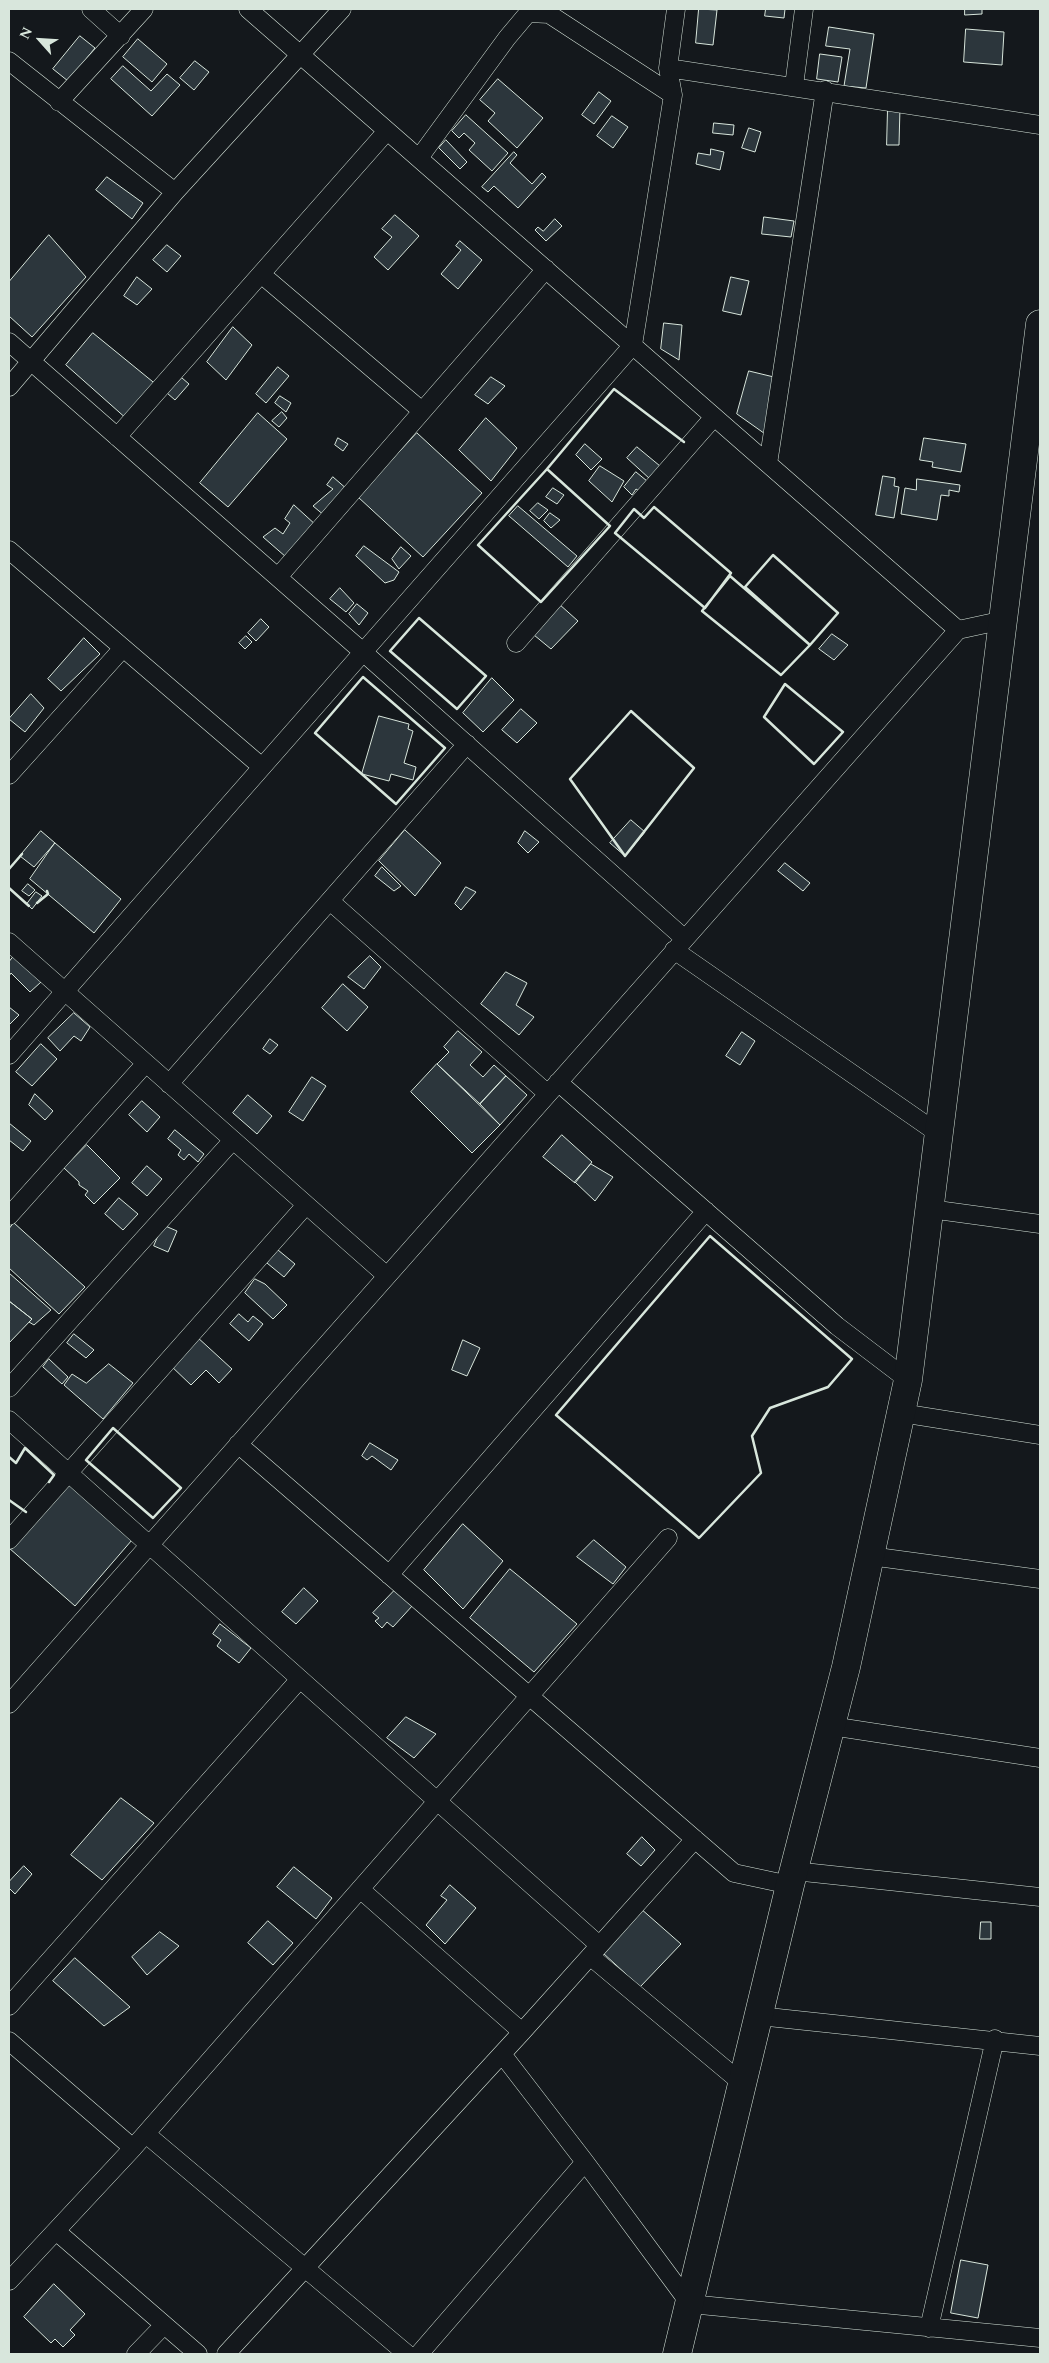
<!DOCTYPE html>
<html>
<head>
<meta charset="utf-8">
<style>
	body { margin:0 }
	#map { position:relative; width:1049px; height:2363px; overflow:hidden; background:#14181c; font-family:Spectral,serif }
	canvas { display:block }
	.frame { position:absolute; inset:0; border:10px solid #d8e6dc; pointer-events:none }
	.north { position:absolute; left:15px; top:15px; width:50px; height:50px; -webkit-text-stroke:4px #14181c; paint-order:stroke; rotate:296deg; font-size:14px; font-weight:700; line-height:20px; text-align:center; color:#d8e6dc }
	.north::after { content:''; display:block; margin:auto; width:18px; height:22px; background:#d8e6dc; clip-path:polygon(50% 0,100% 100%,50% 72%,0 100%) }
</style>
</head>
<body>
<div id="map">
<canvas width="1049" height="2363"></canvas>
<div class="frame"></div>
<div class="north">N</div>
</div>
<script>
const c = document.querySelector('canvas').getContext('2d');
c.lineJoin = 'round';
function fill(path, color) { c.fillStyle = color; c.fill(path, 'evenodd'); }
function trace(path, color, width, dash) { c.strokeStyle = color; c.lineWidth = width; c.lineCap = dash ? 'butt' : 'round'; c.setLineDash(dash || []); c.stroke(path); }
const building = new Path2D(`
	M699 9 717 10 713 45 696 43Z
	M766 9H785L784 18 765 16Z
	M965 9H982V14L965 15Z
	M829 27 874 34 866 88 844 86 850 49 826 46Z
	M966 29 1004 32 1002 65 964 62Z
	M80 36 95 48 68 81 53 69Z
	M138 39 167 64 152 82 123 57Z
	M820 54 842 57 838 82 817 79Z
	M195 61 209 72 194 90 180 78Z
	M123 66 151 91 167 74 180 85 152 116 111 79Z
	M498 79 543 118 517 148 488 121 495 113 480 100Z
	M599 92 611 101 594 124 582 115Z
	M888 107H900L899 145H887Z
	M466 115 508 153 492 171 469 150 475 143 464 133 459 138 452 131Z
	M612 116 628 127 613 148 597 136Z
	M714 123 734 125 733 135 713 133Z
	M749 128 761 132 755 152 742 148Z
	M446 140 467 162 460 169 439 148Z
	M711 149 724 152 720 170 696 164 698 153 710 155Z
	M514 152 517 155 510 163 532 184 542 173 546 177 518 208 494 186 488 192 482 187Z
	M107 177 143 203 132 219 96 190Z
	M395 215 419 236 388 270 374 257 392 237 382 229Z
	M764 217 794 221 791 237 762 234Z
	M555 219 562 226 546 241 535 230 538 227 543 231Z
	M49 235 86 277 32 337 9 316V282Z
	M460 241 482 260 458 289 441 274 461 250 456 246Z
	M167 245 181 256 167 272 153 260Z
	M137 277 152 289 137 305 124 296Z
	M731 277 749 281 741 315 723 311Z
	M664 323 682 325 679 360 661 349Z
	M233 327 252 345 226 380 207 362Z
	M93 333 158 386 128 420 66 365Z
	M278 367 289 376 266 403 256 394Z
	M749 371 778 378 768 436 737 414Z
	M491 377 505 386 488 404 475 395Z
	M182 378 189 384 175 400 167 393Z
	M280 396 291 403 286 412 275 403Z
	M282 412 287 418 279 427 272 421Z
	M258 413 287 439 228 507 200 483Z
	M486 418 517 448 491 481 459 450Z
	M417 433 482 493 423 557 358 497Z
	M338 438 348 444 343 451 335 445Z
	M924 438 966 444 961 472 932 467 933 462 920 460Z
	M585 444 602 459 591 470 576 455Z
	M637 447 660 466 650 479 627 458Z
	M600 466 624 481 612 502 589 481Z
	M636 472 647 481 639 491 636 489 632 495 624 487Z
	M883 476 895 478 894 486 899 487 894 518 876 515Z
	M333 477 348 490 325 516 313 506 333 489 327 485Z
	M917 479 960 485 959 492 949 490V496L941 495 937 520 901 514 905 488 916 490Z
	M553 488 564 495 557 504 546 497Z
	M538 503 548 510 539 519 530 511Z
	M294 505 317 526 286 557 263 537 275 528 283 534 290 523 285 519Z
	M518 506 577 556 568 567 509 516Z
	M550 513 560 520 551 528 544 521Z
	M364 546 399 572 394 580 385 583 356 556Z
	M401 547 411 556 399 569 392 559Z
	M340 588 354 603 346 612 330 599Z
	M357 604 368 613 359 625 349 614Z
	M559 604 578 621 551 649 534 635Z
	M261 619 269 627 256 641 248 633Z
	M832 634 848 645 834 660 819 649Z
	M246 636 252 642 245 649 239 643Z
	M84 638 100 654 61 691 48 679Z
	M492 678 514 700 483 732 463 713Z
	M31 694 44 708 25 732 9 719Z
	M521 709 537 723 517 743 502 730Z
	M379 716 409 724 408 729 413 731 404 763 416 767 413 780 391 774 389 781 362 774Z
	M631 820 645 832 625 856 610 843Z
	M405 830 441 863 415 896 379 861Z
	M41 831 55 843 34 867 20 856Z
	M525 831 539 842 528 853 518 843Z
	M55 843 121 899 94 933 30 879Z
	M785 863 810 883 803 891 778 871Z
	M382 867 401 886 394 891 375 876Z
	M28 884 35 890 29 896 22 891Z
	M466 887 476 892 461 910 455 904Z
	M36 892 42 896 32 909 27 904Z
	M14 956 41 982 30 992 11 973 9 976V962Z
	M370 956 381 967 364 989 348 977Z
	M506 972 527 983 516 1005 534 1017 519 1035 481 1004Z
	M343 984 368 1007 347 1031 322 1008Z
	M9 1007 19 1015 9 1025Z
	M74 1013 90 1027 81 1041 74 1036 60 1051 48 1038Z
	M458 1031 482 1052 470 1065 483 1077 494 1065 506 1076 480 1104 437 1064 449 1052 444 1047Z
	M742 1032 755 1041 740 1065 726 1056Z
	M270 1039 278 1045 270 1054 263 1049Z
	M41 1044 57 1059 32 1086 16 1072Z
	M437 1064 500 1125 472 1153 411 1092Z
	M506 1076 527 1095 500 1125 480 1104Z
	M312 1077 326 1086 303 1121 289 1112Z
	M35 1094 53 1111 45 1120 29 1105Z
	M248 1095 272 1116 257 1134 233 1113Z
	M142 1101 160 1117 147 1132 129 1115Z
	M9 1123 31 1141 23 1151 9 1140Z
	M175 1130 204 1154 198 1162 189 1154 184 1160 178 1155 181 1150 168 1139Z
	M562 1135 592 1162 575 1183 543 1157Z
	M87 1145 120 1178 94 1204 85 1195 88 1191 79 1185V1182L64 1168Z
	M591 1164 613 1177 595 1201 575 1182Z
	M147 1166 162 1179 147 1196 132 1183Z
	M119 1198 138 1214 123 1230 105 1214Z
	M14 1223 85 1287 59 1314 9 1268V1229Z
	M163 1225 177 1231 168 1252 154 1246Z
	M278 1250 295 1264 284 1277 267 1263Z
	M9 1273 51 1310 34 1325 29 1322 32 1319 9 1301Z
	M255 1279 265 1284 287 1305 273 1319 245 1293Z
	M9 1301 32 1319 9 1343Z
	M239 1314 248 1322 253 1316 263 1324 249 1341 230 1324Z
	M74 1334 94 1350 86 1358 67 1343Z
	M196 1336 232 1369 219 1383 206 1370 191 1385 169 1364Z
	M463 1340 480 1348 467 1376 452 1370Z
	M49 1359 68 1377 62 1384 43 1367Z
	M109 1364 133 1383 103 1419 64 1385 72 1374 86 1383Z
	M370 1443 398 1460 391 1470 372 1456 367 1460 362 1456Z
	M66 1481 132 1540 75 1606 9 1548Z
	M463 1524 503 1561 463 1609 424 1570Z
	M594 1540 626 1567 613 1584 577 1557Z
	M510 1569 577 1624 534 1672 470 1618Z
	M304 1588 318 1601 296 1624 282 1612Z
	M396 1589 413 1605 393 1627 387 1622 382 1628 375 1621 379 1618 373 1613Z
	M220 1624 251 1648 239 1663 217 1646 221 1640 213 1634Z
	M406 1717 436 1734 414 1758 387 1738Z
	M121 1798 154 1823 102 1880 71 1855Z
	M642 1837 655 1850 641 1866 627 1854Z
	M24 1866 32 1874 15 1894 9 1888V1882Z
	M294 1867 332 1898 316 1919 277 1887Z
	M450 1885 476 1908 445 1944 426 1925 447 1900 441 1896Z
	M640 1908 681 1944 640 1987 603 1953Z
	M268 1921 293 1943 273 1965 248 1943Z
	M981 1922H991V1939H980Z
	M160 1932 179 1946 147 1975 132 1957Z
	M75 1958 130 2007 104 2026 53 1981Z
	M961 2260 988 2265 978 2318 951 2313Z
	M54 2284 85 2314 70 2330 75 2335 63 2347 55 2339 51 2343 24 2317Z`);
fill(building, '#2c363c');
trace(building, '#d8e6dc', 1);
const minor = new Path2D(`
	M91 9 121 36
	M248 9 958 630
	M9 61 175 192
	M668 68 1040 125
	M794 86 804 9
	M59 102 144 9
	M419 158 507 38 528 13 549 14 673 95
	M261 274 422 411
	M9 342 363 652 685 939
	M9 387 175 192 342 9
	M117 437 387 131
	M768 464 825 90
	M9 550 262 767
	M278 577 546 269
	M516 643 714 417
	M9 775 123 648
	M330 901 548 1094
	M9 942 387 1276
	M674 950 939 1134
	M9 1055 633 345 673 95 668 68 676 9
	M558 1082 837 1326 908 1380
	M169 1084 467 744
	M930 1209 1040 1224
	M9 1216 146 1063
	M9 1388 233 1140
	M901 1413 1040 1435
	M9 1420 599 1945
	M238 1444 734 1873 790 1885
	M9 1540 306 1205
	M870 1556 1040 1579
	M389 1575 706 1211
	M9 1704 958 630 1004 620
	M831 1726 1040 1758
	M794 1871 1040 1897
	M360 1889 522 2032
	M590 1956 743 2084
	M9 2006 300 1679
	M759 2016 1040 2046
	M9 2041 133 2148
	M502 2054 585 2162 690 2304 1040 2338
	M146 2134 407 2354
	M56 2231 198 2354
	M9 2281 133 2148 668 1538
	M929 2328 995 2039
	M136 2354 164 2325
	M226 2354 522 2032 695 1839
	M419 2354 585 2162`);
const primary = new Path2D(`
	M677 2354 790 1885 846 1667 908 1380 1040 324`);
trace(minor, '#d8e6dc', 19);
trace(primary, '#d8e6dc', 29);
trace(minor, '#14181c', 18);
trace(primary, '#14181c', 28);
trace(new Path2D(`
	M547 469 610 526 541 602 478 545Z
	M547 469 614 389 684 442
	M654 507 731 573 705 608 615 533 634 509 644 518Z
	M773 555 838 613 810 645 745 587Z
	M730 576 810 645 781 675 702 611Z
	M419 618 486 676 457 709 390 651Z
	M363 677 445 748 396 804 315 733Z
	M785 684 843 732 814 764 764 717Z
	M631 711 694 768 625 856 570 779Z
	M9 869 22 854
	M9 888 29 906
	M37 903 48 894 47 891
	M710 1236 852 1359 828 1387 770 1408 752 1436 761 1473 699 1538 556 1415Z
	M113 1428 181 1488 153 1518 86 1460Z
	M9 1457 16 1463 25 1448 54 1475 49 1482
	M9 1500 26 1512`), '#d8e6dc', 2.5);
</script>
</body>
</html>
